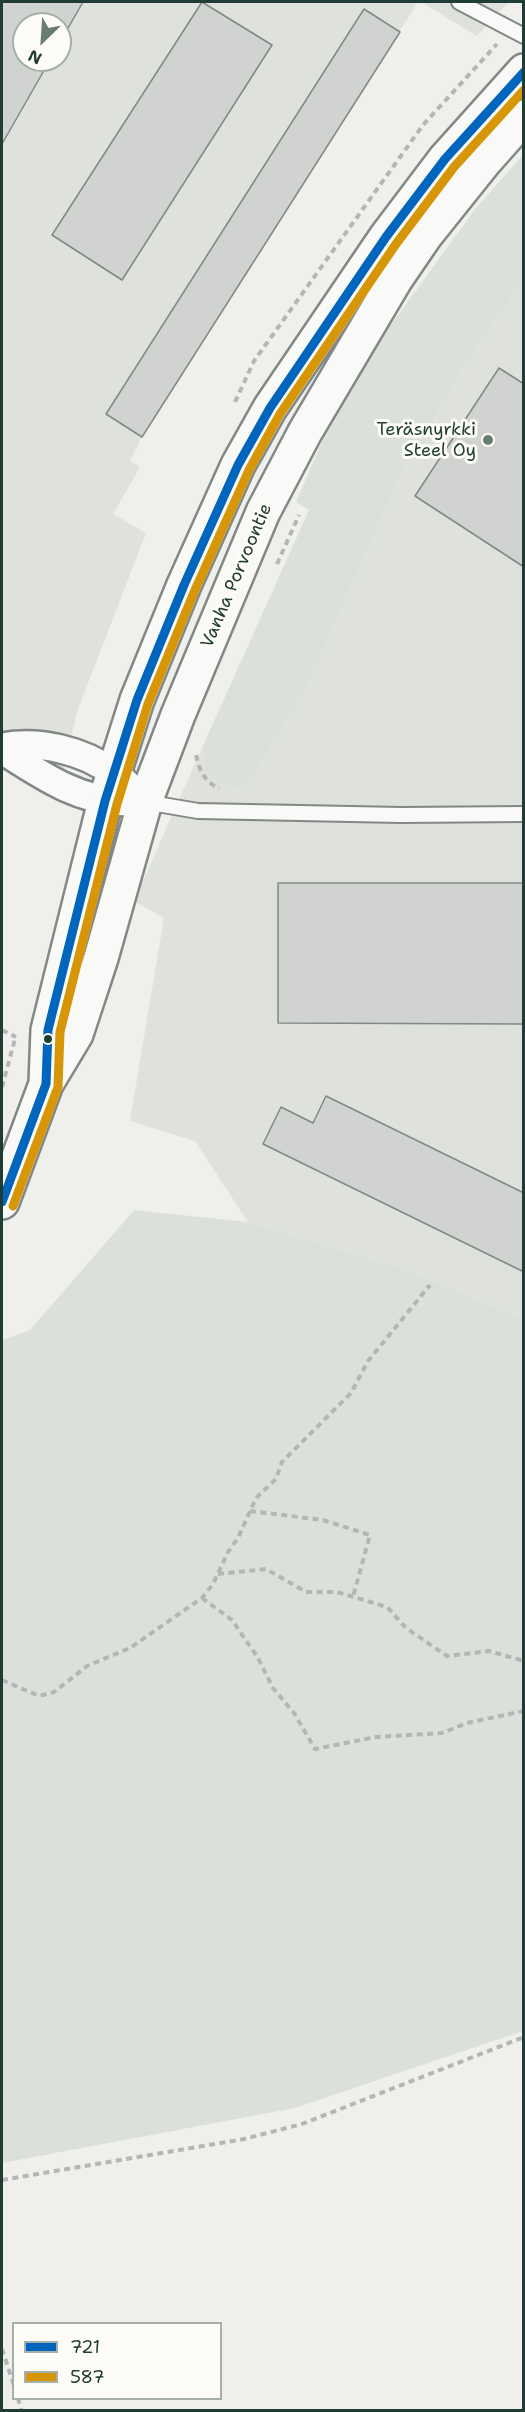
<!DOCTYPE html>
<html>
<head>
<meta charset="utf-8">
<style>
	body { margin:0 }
	#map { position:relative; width:525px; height:2412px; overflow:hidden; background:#eff0ec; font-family:"Shantell Sans",sans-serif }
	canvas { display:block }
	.frame { position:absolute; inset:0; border:3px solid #1f3d34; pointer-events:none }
	.legend { position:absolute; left:12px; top:2322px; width:210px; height:78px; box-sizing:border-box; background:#fdfcf7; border:2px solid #a4b0a9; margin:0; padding:8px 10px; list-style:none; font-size:18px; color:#1f3d34 }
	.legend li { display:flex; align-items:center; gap:12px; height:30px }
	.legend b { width:30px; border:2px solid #a4b0a9 }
	.north { position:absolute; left:12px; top:12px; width:60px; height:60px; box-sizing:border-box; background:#fdfcf7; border:2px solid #a4b0a9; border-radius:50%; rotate:205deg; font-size:16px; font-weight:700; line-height:24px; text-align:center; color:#1f3d34 }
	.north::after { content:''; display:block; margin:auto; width:21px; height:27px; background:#687c74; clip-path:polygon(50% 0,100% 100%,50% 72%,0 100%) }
</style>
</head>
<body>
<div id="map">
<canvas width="525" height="2412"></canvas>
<div class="frame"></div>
<ul class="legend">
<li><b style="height:8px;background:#0065bd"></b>721</li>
<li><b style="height:8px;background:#d79608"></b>587</li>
</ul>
<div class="north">N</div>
</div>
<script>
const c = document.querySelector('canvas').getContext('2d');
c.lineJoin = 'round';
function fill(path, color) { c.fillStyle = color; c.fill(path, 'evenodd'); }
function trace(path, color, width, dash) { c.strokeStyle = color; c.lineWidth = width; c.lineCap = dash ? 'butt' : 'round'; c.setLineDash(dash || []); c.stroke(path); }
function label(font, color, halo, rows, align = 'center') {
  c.font = font + ' "Shantell Sans",sans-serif'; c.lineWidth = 6; c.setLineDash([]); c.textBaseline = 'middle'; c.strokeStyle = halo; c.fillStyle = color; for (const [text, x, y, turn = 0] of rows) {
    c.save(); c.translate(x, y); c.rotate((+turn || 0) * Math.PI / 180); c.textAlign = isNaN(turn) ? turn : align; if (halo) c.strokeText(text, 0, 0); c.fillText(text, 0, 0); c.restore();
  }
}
fill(new Path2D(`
	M2 2H418L142 437 130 461 140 467 113 514 146 533 78 709 59 785 2 770ZM24 24H60V60H24Z
	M421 2H509L477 36Z
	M523 281V1318L393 1265 248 1222 195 1141 130 1121 164 918 134 901 202 748 208 773 243 789 303 692 402 472 474 351Z`), '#dee1dc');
fill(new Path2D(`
	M523 155V281L474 351 402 472 303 693 243 790 222 784 207 773 202 748 309 510 296 502 334 414 377 344 476 208Z
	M134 1210 248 1222 393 1265 523 1318V2031L295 2108 2 2163V1340L30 1330Z`), '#dce0db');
const building = new Path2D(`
	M2 2H83L60 42V24H24V60H50L2 144Z
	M202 2 272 45 122 280 52 235Z
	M364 9 400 32 142 437 106 414Z
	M499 368 524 384V567L415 496Z
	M278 883H524V1024L278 1023Z
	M326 1096 524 1193V1272L263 1144 281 1107 313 1123Z`);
fill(building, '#d1d3d0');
trace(building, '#828885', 1.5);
const lane = new Path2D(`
	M459 2 524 36
	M145 802 198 811 401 815 524 814`);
const street = new Path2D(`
	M2 747C39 740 82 750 114 773 125 781 135 793 145 802
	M2 750C41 775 78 801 126 802`);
const secondary = new Path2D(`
	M46 1083 48 1030 105 801 137 700 184 585 238 465 270 408 386 237 445 159 524 71
	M2 1202 46 1084 76 1034 101 958 145 802 178 715 263 512 305 432 395 280 425 236 485 161 524 117`);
trace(lane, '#828885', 18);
trace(street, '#828885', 32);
trace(secondary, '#828885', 38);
trace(new Path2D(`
	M235 402 254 361 423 125 497 44
	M277 564 299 515
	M196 755C200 772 204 780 219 789
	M2 1030 16 1037
	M2 1087 15 1039
	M250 1511 323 1520 370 1535 353 1597
	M218 1574 266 1569 306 1592H337L387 1607 406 1628 447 1656 489 1651 524 1661
	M202 1598 232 1620 258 1658 273 1688 294 1713 315 1749 376 1737 442 1733 467 1723 524 1711
	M2 1680 39 1696 54 1692 87 1666 130 1648 202 1598 213 1584 228 1552 238 1538 256 1498 276 1479 282 1462 351 1393 368 1361 430 1285
	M2 2180 244 2139 302 2124 524 2037
	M2 2349 14 2386
	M18 2398 21 2410`), '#b3b6b4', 4, [6, 4.5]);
trace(lane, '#f9f9f7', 14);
trace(street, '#f9f9f7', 27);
trace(secondary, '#f9f9f7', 33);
trace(new Path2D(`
	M2 1202 46 1084 48 1030 105 801 137 700 184 585 238 465 270 408 386 237 445 159 524 72`), '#0065bd', 9);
trace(new Path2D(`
	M13 1206 58 1087 60 1032 117 804 148 704 195 590 249 470 280 414 396 244 454 167 524 90`), '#d79608', 9);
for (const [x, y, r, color] of [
	[488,440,6,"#687c74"],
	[48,1039,5,"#1f3d34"]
]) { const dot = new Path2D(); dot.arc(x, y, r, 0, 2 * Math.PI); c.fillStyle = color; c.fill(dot); trace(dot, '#fdfcf7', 2); }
label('18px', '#1f3d34', '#fdfcf7', [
	["Teräsnyrkki",476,430],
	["Steel Oy",476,451]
], 'right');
label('18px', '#1f3d34', '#fdfcf7', [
	["Vanha Porvoontie",237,576,-67]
]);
</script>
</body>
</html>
